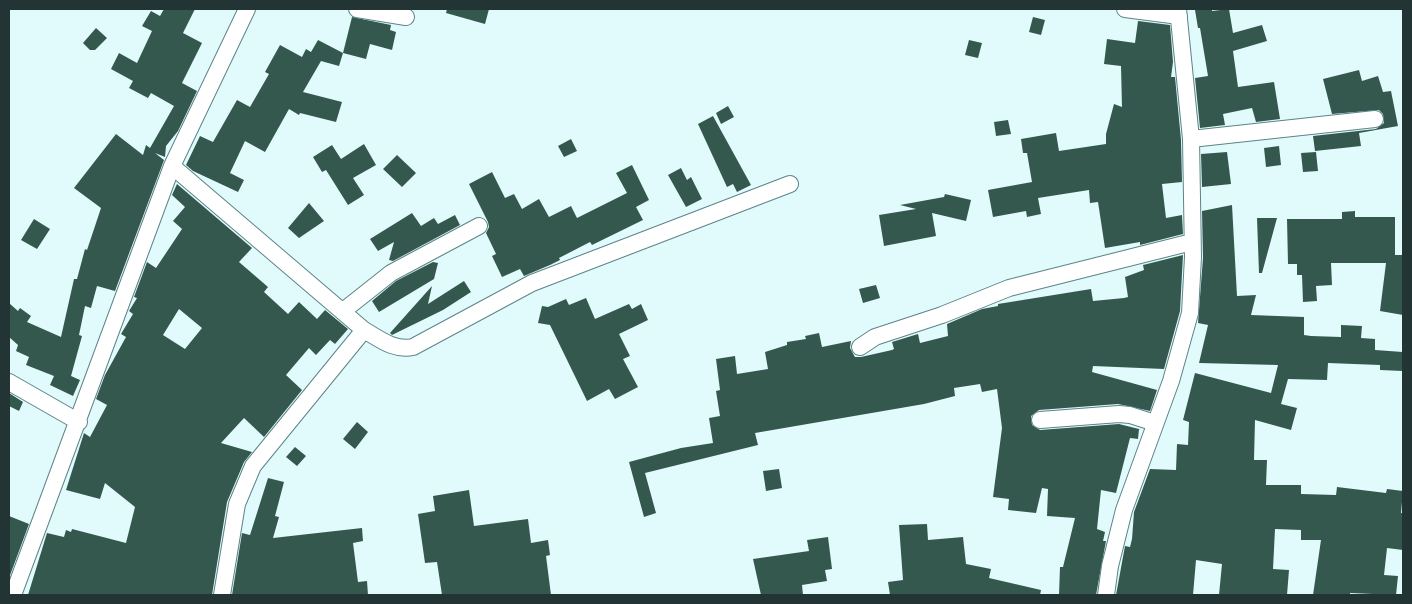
<!DOCTYPE html>
<html>
<head>
<meta charset="utf-8">
<style>
	body { margin:0 }
	#map { position:relative; width:1412px; height:604px; overflow:hidden; background:#e1fbfd; font-family:"Source Sans 3",sans-serif }
	canvas { display:block }
	.frame { position:absolute; inset:0; border:10px solid #233435; pointer-events:none }
</style>
</head>
<body>
<div id="map">
<canvas width="1412" height="604"></canvas>
<div class="frame"></div>
</div>
<script>
const c = document.querySelector('canvas').getContext('2d');
c.lineJoin = 'round';
function fill(path, color) { c.fillStyle = color; c.fill(path, 'evenodd'); }
function trace(path, color, width, dash) { c.strokeStyle = color; c.lineWidth = width; c.lineCap = dash ? 'butt' : 'round'; c.setLineDash(dash || []); c.stroke(path); }
fill(new Path2D(`
	M164 9H195L183 33 202 43 182 83 197 91 178 131 166 146 165 157 155 153 164 160 115 291 97 286 91 308 85 306 79 335 82 336 71 376 80 380 73 396 50 385 54 376 26 365 29 357 16 351 18 345 9 337V303L18 311 20 308 31 316 27 322 61 337 74 279H77L85 249 87 250 101 208 74 188 116 134 143 155 146 145 150 148 174 106 151 93 148 98 129 88 133 81 111 69 119 53 137 63 152 31 142 26 151 11 160 16Z
	M447 9H489L485 24 446 13Z
	M1212 9V11L1229 9 1233 33 1262 25 1267 41 1233 51 1238 87 1274 82 1280 119 1256 122 1252 108 1223 114 1225 125 1200 128 1195 78 1208 76 1200 28H1198L1195 10Z
	M352 17 391 25 390 30 396 32 392 50 370 44 366 59 343 53 339 66 321 61 303 92 342 102 336 122 300 113 299 115 289 109 265 152 245 141 230 173 244 180 238 192 193 171 186 165 200 136 213 142 237 100 250 107 269 74 265 72 280 45 302 57 306 49 311 52 318 40 343 53Z
	M1033 17 1045 20 1041 35 1029 32Z
	M1138 21 1170 25 1173 62 1171 77H1175L1181 140 1182 182 1162 184 1166 218 1182 215 1183 234 1140 245V242L1105 248 1098 202 1090 203 1089 190 1038 198 1041 214 1027 217 1026 211 993 217 988 190 1032 182 1027 153H1023L1021 139 1056 133 1059 151 1106 144V134L1114 104 1122 107 1121 66 1104 64 1107 39 1135 43Z
	M96 28 107 38 95 50H90L83 43Z
	M969 40 982 43 978 58 965 55Z
	M1359 70 1362 81 1378 76 1383 92 1391 91 1398 126 1359 133 1361 146 1315 151 1313 136 1376 129 1384 123 1383 114 1379 110 1332 114 1323 79Z
	M728 106 734 117 721 124 716 113Z
	M713 116 751 185 737 192 733 184 727 187 698 124Z
	M1008 120 1011 134 996 136 994 122Z
	M571 139 577 151 564 157 558 146Z
	M364 144 376 165 353 178 364 195 348 205 326 170 322 172 313 157 332 145 341 159Z
	M1279 146 1281 165 1266 167 1264 148Z
	M1227 152 1231 184 1202 187 1201 154Z
	M1316 152 1318 171 1303 172 1301 153Z
	M397 155 416 173 402 187 383 169Z
	M632 165 649 200 636 207 643 220 592 245 590 242 559 258 560 260 550 265 524 276 520 269 502 277 492 256 496 254 486 233 489 227 488 222 469 184 492 172 505 198 514 194 522 209 539 199 549 217 571 206 577 218 627 193 616 173Z
	M681 168 687 180 691 177 702 199 686 207 668 175Z
	M177 184 252 248 239 262 268 287 264 292 288 314 299 302 317 319 325 310 348 329 335 344 330 340 316 355 309 348 286 375 302 390 264 437 244 418 221 443 252 452 244 462 227 502 212 595H28L47 533 64 537 66 530 71 532 72 529 126 543 135 507 105 483 100 499 66 490 84 433 90 437 107 405 96 399 105 375 126 337 121 334 133 314 129 311 137 298 134 297 147 262 156 268 182 229 173 221 185 207 172 195ZM179 309 202 328 185 349 163 335Z
	M945 194 971 200 966 221 932 213 936 236 884 246 879 215 916 209 900 205 944 197Z
	M309 203 324 221 299 238 288 228Z
	M1232 205 1237 296 1256 295 1251 315 1304 317V335L1311 336 1341 337V325L1362 326 1361 338 1375 339V350L1403 352V371L1380 370V365L1328 363 1327 380 1288 379 1281 404 1297 408 1291 430 1255 420 1254 460H1267L1266 485H1301V494L1336 495 1337 487 1386 493 1387 489 1403 491 1401 513H1403V550L1387 548 1384 575 1398 576 1396 595 1350 593V595H1313L1321 540H1301V530L1275 529 1273 569 1289 570 1287 595H1219L1222 564 1196 560 1193 595H1116L1125 546 1130 547 1132 539 1134 512 1150 469 1176 470 1177 444 1188 445 1189 422 1183 420 1195 373 1271 393 1278 365 1199 363 1208 325 1198 323 1203 258 1202 211Z
	M1355 211V217H1395V255H1403V315L1380 311 1386 263H1331L1332 285 1316 286 1317 301 1303 302 1302 275H1297V264H1288L1287 219H1342V212Z
	M412 213 421 226 434 218 438 224 455 215 460 225 393 261 389 260 394 242 378 251 370 239Z
	M1257 218H1277L1262 273H1259Z
	M34 219 50 229 37 249 21 240Z
	M1183 255 1180 311 1164 369 1093 366 1092 372 1157 390 1150 411 1118 404 1039 410 1031 416 1032 425 1040 430 1119 424 1143 430 1139 429 1138 439 1130 438 1116 493 1101 490 1097 529 1105 532 1103 541H1106L1096 595H1059L1060 567H1063L1075 518 1047 516 1048 489 1042 488 1036 513 1008 510 1009 499 993 497 1002 428 997 389 982 392 980 384 954 388 955 396 924 404 755 433 758 445 645 473 656 513 644 517 629 462 681 448 713 443 709 418 720 416 716 391 720 390 716 359 735 356 737 374 768 369 765 352 787 345V342L806 339 805 336 819 333 822 347 851 341 850 348 855 357H861L892 350 894 349 892 342 918 334 920 343 948 336 947 324 982 309 998 306V304L1091 289 1093 301 1124 298 1128 297 1125 277 1144 270 1143 265Z
	M433 262 438 263 434 279 379 312 372 301 396 281Z
	M464 281 471 292 443 310 392 335 390 333 432 286 428 304Z
	M876 285 880 298 863 303 859 289Z
	M586 298 595 319 629 304 632 309 641 304 648 320 619 334 630 356 623 359 638 387 615 399 609 389 587 401 550 325 538 323 542 306 548 307 566 299 569 305Z
	M9 393 23 402 19 411 9 406Z
	M357 422 368 432 355 449 343 439Z
	M295 447 306 456 297 466 286 457Z
	M779 469 782 488 766 491 763 471Z
	M268 478 284 482 275 516 279 517 273 538 362 528 363 541 353 543 358 582 367 581 368 595H232L242 533 250 535Z
	M469 490 474 526 528 519 531 543 548 540 550 555 546 556 551 595H442L437 562 425 563 418 514 435 511 433 496Z
	M9 516 29 524 9 578Z
	M927 524 928 540 963 537 966 564 991 569 989 578 1041 590 1040 595H890L888 582 903 580 899 525Z
	M828 537 832 569 825 570 827 581 802 585 803 595H761L753 559 809 551 807 540Z`), '#35584e');
const minor = new Path2D(`
	M357 9 406 17
	M1125 9 1179 16
	M1191 139 1375 119
	M172 166 364 330 253 466 237 504 222 595
	M343 311 391 273 479 226
	M364 330C380 339 394 351 413 347L532 283 790 184
	M860 347 875 337 942 315 1009 288 1192 242
	M9 382 79 422
	M1040 420 1119 414 1130 415 1155 423
	M13 595 172 166 247 9
	M1106 595 1110 566 1124 510 1171 381 1190 313 1193 257 1191 139 1178 9`);
trace(minor, '#5c8487', 18);
trace(minor, '#fff', 16);
</script>
</body>
</html>
